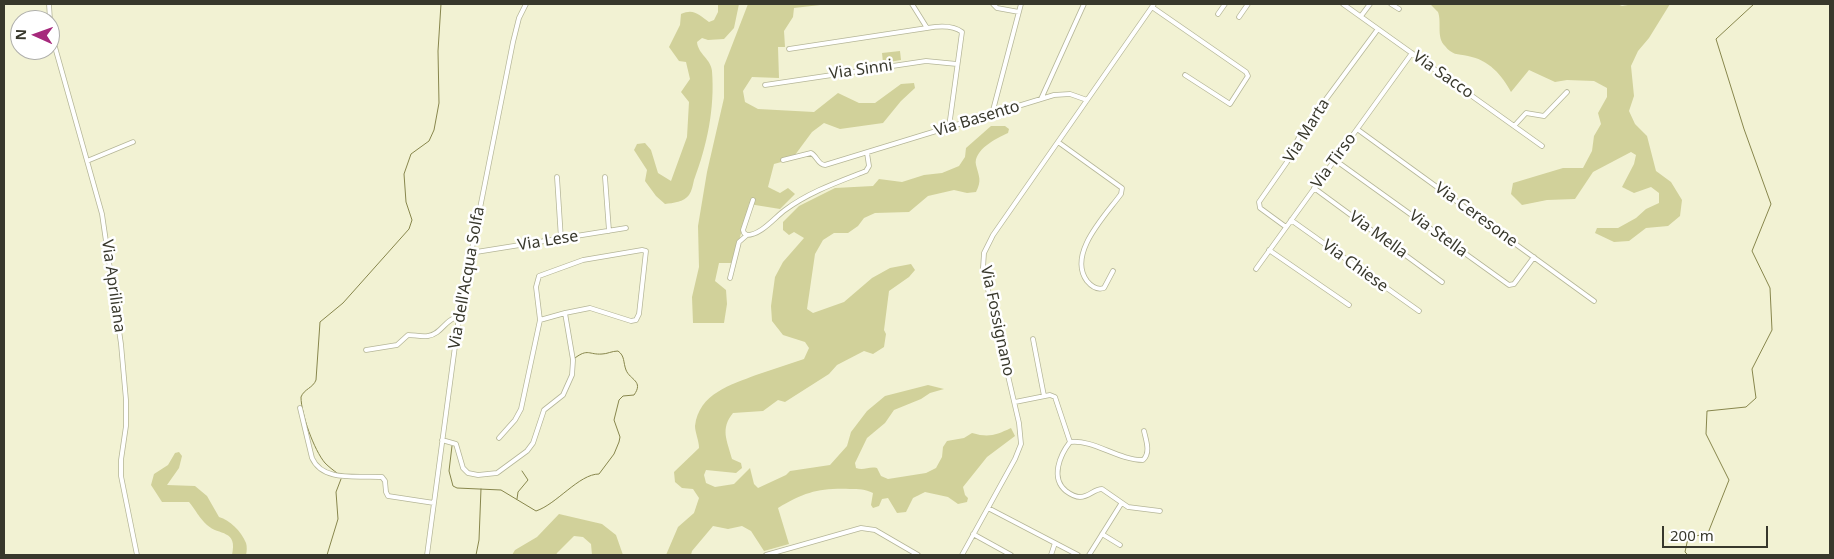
<!DOCTYPE html>
<html>
<head>
<meta charset="utf-8">
<style>
	body { margin:0 }
	#map { position:relative; width:1834px; height:559px; overflow:hidden; background:#f2f2d3; font-family:"Noto Sans",sans-serif }
	canvas { display:block }
	.frame { position:absolute; inset:0; border:5px solid #38382c; pointer-events:none }
	.north { position:absolute; left:10px; top:10px; width:50px; height:50px; box-sizing:border-box; background:#fff; border:1px solid #afafab; border-radius:50%; rotate:272deg; font-size:14px; font-weight:700; line-height:20px; text-align:center; color:#38382c }
	.north::after { content:''; display:block; margin:auto; width:18px; height:22px; background:#a6297c; clip-path:polygon(50% 0,100% 100%,50% 72%,0 100%) }
	.scale { position:absolute; left:1662px; top:526px; width:106px; height:22px; box-sizing:border-box; border:2px solid #38382c; border-top:0; padding-left:6px; font-size:15px; line-height:18px; white-space:nowrap; color:#38382c; -webkit-text-stroke:4px #fff; paint-order:stroke }
</style>
</head>
<body>
<div id="map">
<canvas width="1834" height="559"></canvas>
<div class="frame"></div>
<div class="north">N</div>
<div class="scale">200 m</div>
</div>
<script>
const c = document.querySelector('canvas').getContext('2d');
c.lineJoin = 'round';
function fill(path, color) { c.fillStyle = color; c.fill(path, 'evenodd'); }
function trace(path, color, width, dash) { c.strokeStyle = color; c.lineWidth = width; c.lineCap = dash ? 'butt' : 'round'; c.setLineDash(dash || []); c.stroke(path); }
function label(font, color, halo, rows, align = 'center') {
  c.font = font + ' "Noto Sans",sans-serif'; c.lineWidth = 5; c.setLineDash([]); c.textBaseline = 'middle'; c.strokeStyle = halo; c.fillStyle = color; for (const [text, x, y, turn = 0] of rows) {
    c.save(); c.translate(x, y); c.rotate((+turn || 0) * Math.PI / 180); c.textAlign = isNaN(turn) ? turn : align; if (halo) c.strokeText(text, 0, 0); c.fillText(text, 0, 0); c.restore();
  }
}
fill(new Path2D(`
	M718 4H739L734 28 724 39 708 40 702 38 697 42C698 54 711 59 712 71 715 108 707 146 694 180 693 184 692 191 689 195 684 202 673 203 665 204L656 196 645 181 647 170 634 150 637 144 645 143 651 150 658 173 671 181 687 137 689 102 681 92 690 79 686 62 679 61 669 47 680 25 681 14C694 8 699 15 709 22L714 20 718 12Z
	M748 4H829L794 8 793 17 784 31 785 47H778L779 78 752 77 743 91 745 102 758 109 814 112 838 93 859 103H875L901 84 914 83 915 88 901 101 883 123 840 129 824 123 812 132 792 159 774 164 768 187 780 193 788 188 795 194 780 209 749 204 733 263H719L715 281 726 290 727 304 724 323H693L692 297 699 267 698 226 707 172 724 98V66Z
	M1430 4H1617L1622 6 1634 4H1670L1649 38 1638 51 1631 66 1634 96 1629 111 1635 124 1647 136 1656 171 1671 182 1682 200 1680 216 1668 226 1646 228 1629 241 1614 242 1595 233 1597 228H1618L1636 218 1646 209 1659 203V193L1651 187 1634 193 1622 187 1634 164 1636 155 1631 152 1593 172 1575 199 1547 200 1522 205 1511 194 1513 183 1563 168H1583L1592 151 1594 136 1601 124 1598 113 1607 97V88L1594 81 1567 80 1555 82 1529 70 1511 92C1502 75 1489 60 1468 56 1457 54 1452 55 1445 46 1436 37 1442 23 1438 12 1436 10 1432 6 1430 4Z
	M900 51 901 60 883 63 882 53Z
	M991 126H1005L1009 129 1008 133C997 138 973 150 976 165 979 177 982 180 976 192L967 193 954 190 928 196 909 212 875 213 864 218 858 226 848 233H834L823 240 815 254 807 309 813 313 844 302 872 278 890 268 911 264 915 270 909 277 889 291 884 330 886 334 884 347 873 354 864 351 837 365 829 374 785 402 778 400 763 411 733 413C720 429 727 440 732 459L741 463 742 468 736 473 706 470 704 475 706 483 715 487 734 484 750 468 754 484 758 488 786 475 790 471 830 465 847 446 851 432 867 411 885 396 928 385 944 389 930 393 921 399 894 410 885 423 867 438 855 463 856 468C864 471 869 466 877 468L881 476 888 479 926 473 936 468 942 457 943 447 947 441 964 438 972 433C989 438 996 435 1011 428L1015 436 987 457 963 487 965 495 968 498 967 502 958 504 948 497 925 492 913 498 906 512 897 513 888 498 882 499 879 506 873 508 871 505 873 493C865 489 859 489 850 489 819 488 805 492 778 508L789 544 764 551 751 531 742 526 728 529 713 526 692 551 691 555H666L678 527 694 513 699 498 693 489 682 488 675 482 674 472 699 448C699 441 695 432 695 426 699 393 731 385 756 375 772 370 788 364 804 359L809 348 805 342 783 335 772 321 771 306 775 277 783 262 804 238 794 232 789 235 783 230V222L799 206 835 188 873 186 879 179 902 182 924 175 942 173 959 166 965 157 966 148Z
	M179 452 182 456 179 468 167 485 195 486 207 496 219 517C230 520 241 531 246 543 247 546 247 551 246 555H232C238 529 219 536 207 525 200 519 195 509 189 502H162L151 485 154 474 168 465 175 453Z
	M559 514 602 524 616 535 623 555H592L591 544 583 537 574 536 557 553 556 555H512L515 550 537 537Z`), '#d1d19a');
trace(new Path2D(`
	M452 446 449 471 453 486 457 488 501 490 536 511C557 504 579 474 599 474L614 454 619 442 620 437 614 420 619 400 623 396 634 395C644 381 630 380 626 370 623 362 625 356 618 351 612 351 607 354 602 354 589 355 588 348 575 358
	M337 473C333 470 329 467 325 463 314 450 301 414 301 397 304 389 313 388 316 380L320 322 343 303 409 229 412 220 406 202 404 174 411 154 429 141 434 130 439 103 438 51 441 4
	M517 499 518 492 528 480 522 471
	M327 555 338 519 336 492 341 479
	M476 555 479 540 481 489
	M1688 555 1685 552 1688 538 1708 533 1729 480 1706 434 1707 411 1746 407 1756 398 1752 369 1772 330 1770 288 1752 251 1771 204 1744 129 1716 39 1754 4`), '#87864c', 1);
const minor = new Path2D(`
	M49 4 50 20
	M912 4 927 28C938 26 953 25 962 32L949 127
	M993 4 997 8 1019 12
	M1343 4 1542 146
	M1391 4 1399 9
	M1152 7 1246 72 1248 76 1230 104 1185 75
	M1218 14 1225 4
	M1361 16 1370 4
	M1239 17 1248 4
	M50 22 53 40 102 214 121 344 126 400V426L121 460V476L137 555
	M789 49 927 28
	M765 85 926 61 957 64
	M1041 99 1084 4
	M992 114 1021 4
	M1515 125 1526 113 1544 116 1567 92
	M1357 129 1594 301
	M1058 142 1122 188 1121 194C1105 216 1067 254 1087 281 1092 287 1098 290 1104 288L1113 271
	M783 160 811 153C817 156 818 165 825 165L1054 95 1070 94 1087 100
	M1335 160 1509 285 1514 284 1534 257
	M87 161 133 142
	M557 177 561 239
	M605 177 609 231
	M1314 188 1442 282
	M753 200 743 230 744 233 747 235C761 235 774 218 785 210 809 192 838 182 866 171L869 166 867 153
	M1291 220 1419 311
	M1286 227 1260 208 1259 202 1287 162 1301 133 1378 29
	M1269 250 1349 305
	M470 253 626 228
	M1256 269 1412 53
	M730 278 739 242 747 235
	M1033 339 1044 396
	M366 350 397 345 408 335C414 335 421 337 428 336 442 334 445 319 458 317
	M1015 402 1050 395 1055 397 1070 442C1060 455 1050 478 1066 491 1070 494 1075 497 1080 497 1089 497 1094 489 1102 489L1128 507 1160 511
	M300 408 312 458C323 483 359 475 382 477L385 481 386 492 388 496 434 503
	M499 438 515 420 521 409 540 320 536 287 539 276 583 260 642 250 646 251 639 314 636 320 631 321 590 308 565 313
	M442 440 456 444 463 468 468 473 478 475 497 473 527 451 533 443 544 410 563 395 572 375 573 360 565 313 540 320
	M1070 442C1093 439 1118 460 1143 460 1151 453 1146 440 1144 431
	M988 508 1078 555
	M973 534 1011 555
	M1102 534 1120 545
	M427 555 460 309 513 42 519 18 526 4
	M766 555 861 528 875 530 918 555
	M962 555 1015 459 1021 444 1019 423 983 268 984 253 993 235 1154 4
	M1051 555 1055 543
	M1089 555 1121 504`);
trace(minor, '#b5b698', 5.5);
trace(minor, '#fff', 4);
label('16px', '#38382c', '#fff', [
	["Via Sinni",861,70,-8],
	["Via Sacco",1443,75,35],
	["Via Basento",977,119,-17],
	["Via Marta",1307,131,-58],
	["Via Tirso",1334,161,-54],
	["Via Ceresone",1476,215,36],
	["Via Stella",1438,234,36],
	["Via Mella",1378,235,36],
	["Via Lese",548,241,-9],
	["Via Chiese",1355,266,36],
	["Via dell'Acqua Solfa",467,278,-80],
	["Via Apriliana",113,286,82],
	["Via Fossignano",997,321,78]
]);
</script>
</body>
</html>
